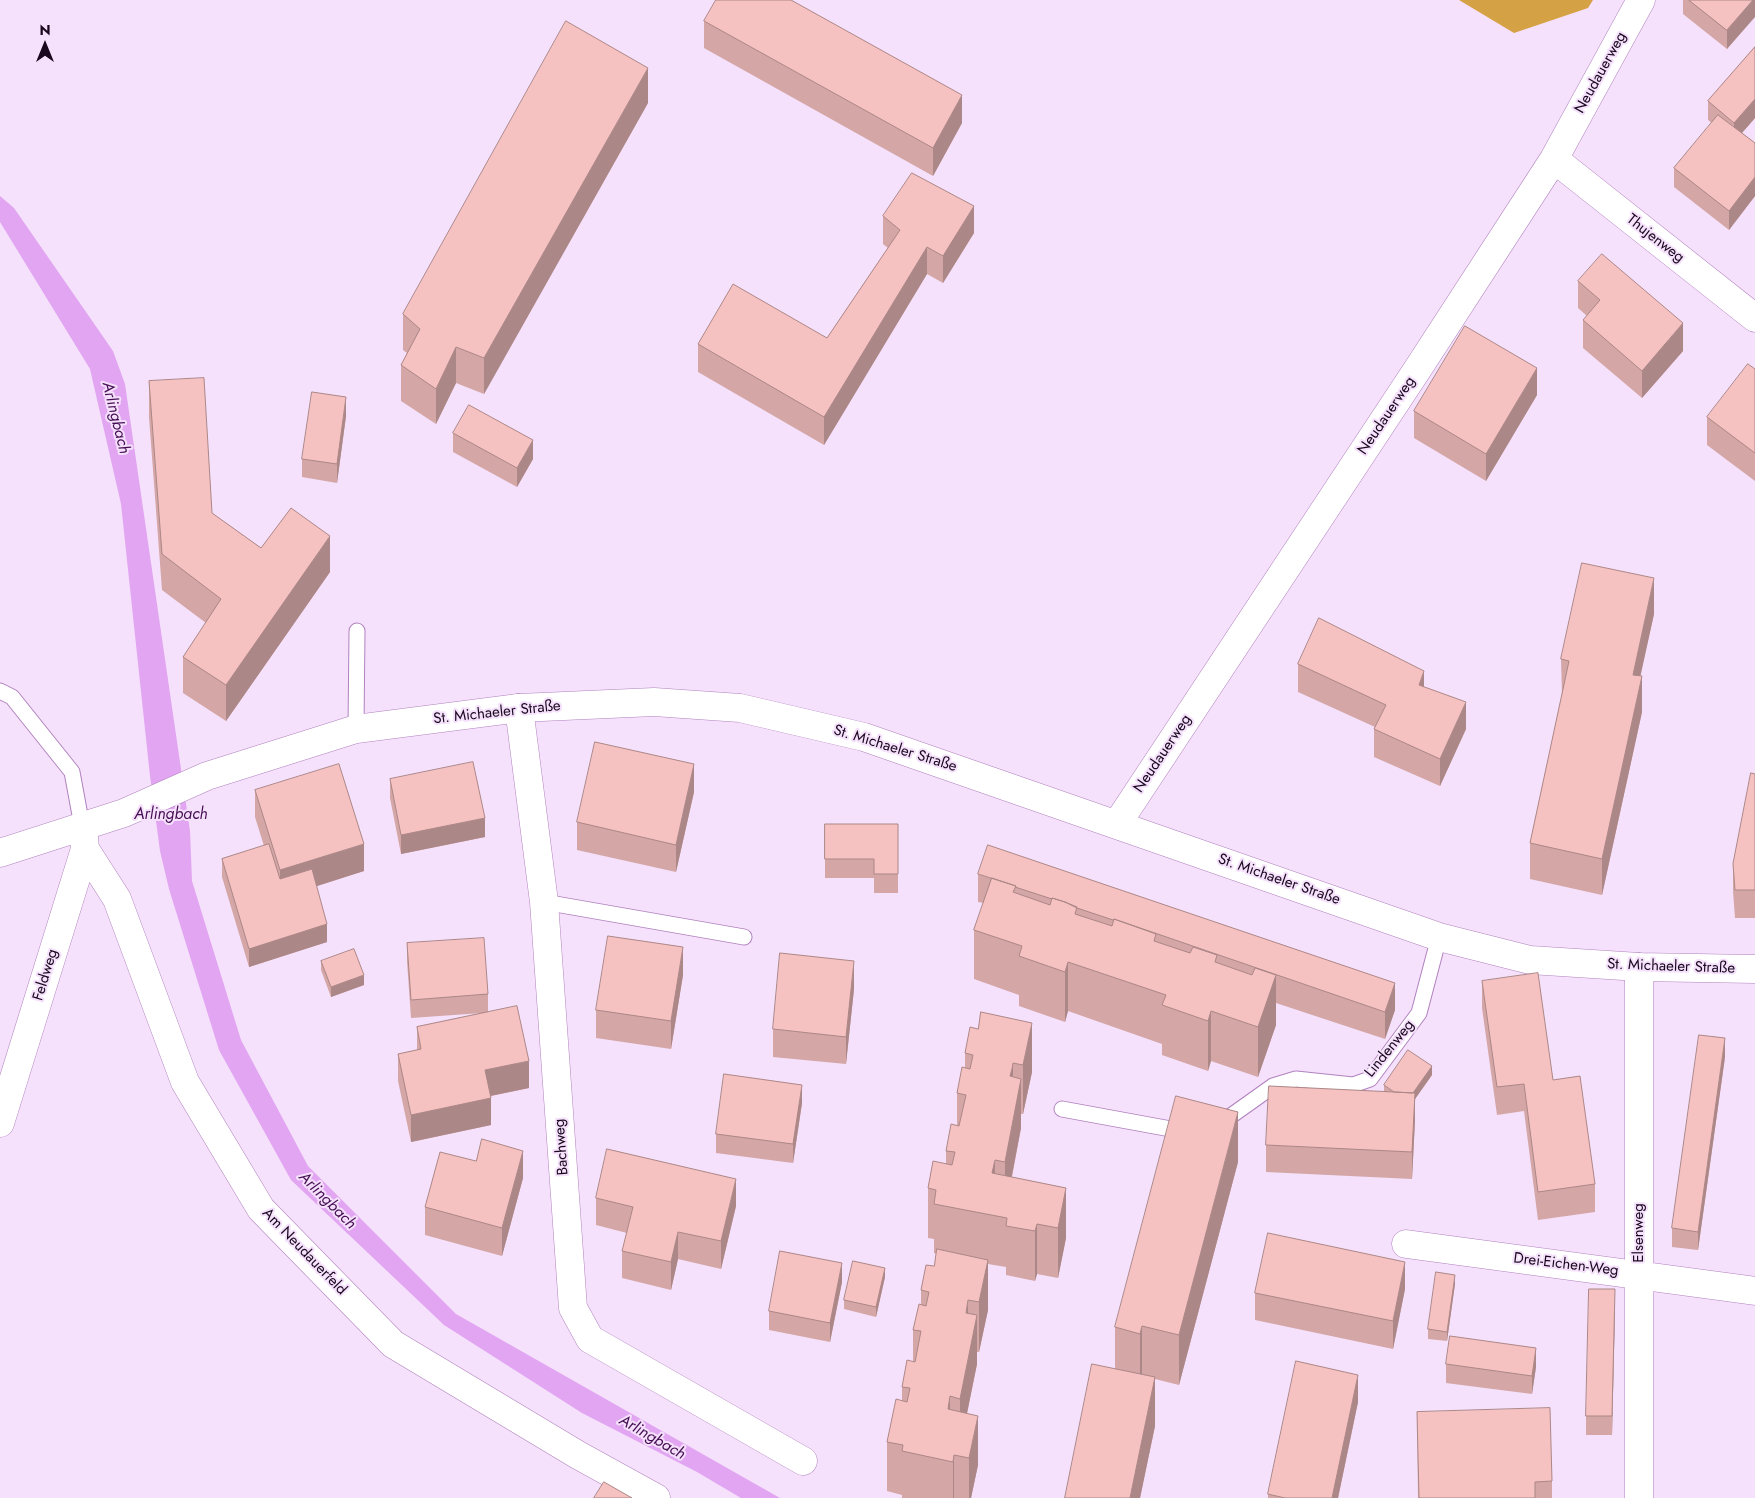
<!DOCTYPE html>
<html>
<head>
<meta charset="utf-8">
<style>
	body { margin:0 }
	#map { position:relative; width:1755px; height:1498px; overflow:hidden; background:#f5e1fb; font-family:Jost,sans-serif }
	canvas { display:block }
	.north { position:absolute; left:20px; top:20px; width:50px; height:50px; -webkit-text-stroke:4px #f5e1fb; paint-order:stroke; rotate:0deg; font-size:14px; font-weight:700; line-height:20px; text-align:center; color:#18071d }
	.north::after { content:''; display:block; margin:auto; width:18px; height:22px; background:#18071d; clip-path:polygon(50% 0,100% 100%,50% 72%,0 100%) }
</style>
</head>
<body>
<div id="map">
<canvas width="1755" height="1498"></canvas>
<div class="north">N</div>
</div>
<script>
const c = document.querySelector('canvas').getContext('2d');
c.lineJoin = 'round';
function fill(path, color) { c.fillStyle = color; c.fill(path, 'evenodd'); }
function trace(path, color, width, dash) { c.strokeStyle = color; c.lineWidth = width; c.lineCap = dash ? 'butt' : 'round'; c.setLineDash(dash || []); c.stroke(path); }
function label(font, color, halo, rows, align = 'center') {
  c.font = font + ' Jost,sans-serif'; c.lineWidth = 4; c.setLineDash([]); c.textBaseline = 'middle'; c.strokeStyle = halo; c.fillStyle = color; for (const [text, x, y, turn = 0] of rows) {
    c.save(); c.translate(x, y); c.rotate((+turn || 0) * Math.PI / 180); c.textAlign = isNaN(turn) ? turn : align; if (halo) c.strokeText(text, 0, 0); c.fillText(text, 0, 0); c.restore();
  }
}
fill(new Path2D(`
	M1459 0H1593L1588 8 1514 33Z`), '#d5a145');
fill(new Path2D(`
	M0 196 14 208 113 351 125 384 190 831 192 881 241 1040 308 1166 456 1314 780 1498H741L697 1472 582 1413 444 1325 291 1180 219 1050 169 889 160 851 150 776 121 504 90 369 0 222Z`), '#e1a5f2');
const lane = new Path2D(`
	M0 691 12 697 72 772 82 826
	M356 729 357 631
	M544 902 744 937
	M1062 1109 1187 1132
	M1221 1123 1273 1086 1296 1079 1353 1085 1370 1079 1419 1013 1439 937`);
const street = new Path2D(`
	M1554 159 1755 318
	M519 708 544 902 573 1308 590 1339 803 1461
	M1117 824 1417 370 1554 159 1641 0
	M85 849 117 899 185 1082 261 1209 393 1344 578 1455 656 1498
	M1639 967V1498
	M0 1123 85 849 84 838
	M1406 1244 1755 1291`);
const secondary = new Path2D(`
	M0 853 124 813 207 776 356 729 519 708 654 702 740 708 864 737 1439 937 1530 960 1639 967 1755 969`);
trace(lane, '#b182bf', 17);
trace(street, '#b182bf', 29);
trace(secondary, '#b182bf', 29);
trace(lane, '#fff', 15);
trace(street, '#fff', 28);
trace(secondary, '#fff', 28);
fill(new Path2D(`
	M1683 0H1755L1727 49 1683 14Z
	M704 21 962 123 933 176 704 48Z
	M1755 47V118L1742 133 1755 143V196L1729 230 1674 187V168L1712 123 1708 120V101Z
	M648 103 484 394 456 383 436 424 401 401V365L407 353 403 350V314Z
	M883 216 974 233 943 283 927 274 824 445 698 372V344L827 338 888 248 883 244Z
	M1578 281 1683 351 1642 398 1583 348V320L1587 316 1578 308Z
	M1755 369V481L1707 445V417Z
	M149 381 212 513 261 548 330 572 226 721 183 693V657L206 623 162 590 149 417Z
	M1537 395 1486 481 1414 438V411Z
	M346 416 337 483 302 477V459Z
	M453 433 533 459 517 487 453 452Z
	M1654 614 1640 676 1642 712 1602 895 1530 879V843L1562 695 1561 659Z
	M1298 664 1424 687 1466 729 1440 786 1374 757V729L1375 727 1298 692Z
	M1755 774V918H1735L1733 891V864Z
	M390 779 485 837 401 854 390 798Z
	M255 790 364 871 316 886 327 942 249 967 222 877V859L264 846 255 817Z
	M694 792 676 872 577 850V822Z
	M825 824H898V893H874V878H825Z
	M978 874 1395 1010 1385 1039 1276 1003V1025L1258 1077 1211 1061 1208 1071 1162 1055V1044L1068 1011 1065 1022 1019 1006V995L974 979V930L984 903 978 902Z
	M407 943 488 994V1012L529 1088 491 1096V1125L411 1142 398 1081V1054L417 1050V1027L482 1013 411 1018 407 961Z
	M321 961 364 985 331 997 321 970Z
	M683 975 671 1049 596 1038V1010Z
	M1482 981 1553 1080 1595 1184V1212L1538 1220 1524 1111 1497 1115 1482 1008Z
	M854 989 846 1064 773 1057V1029Z
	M981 1012 1032 1072 1023 1114H1021V1128L1012 1177 1066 1188V1238L1058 1278 1037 1274 1035 1281 1006 1275V1267L988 1264V1310L979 1352H977V1364L967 1413 978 1465 971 1498H902V1495L887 1491V1442L902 1401V1387L913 1362V1330L921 1305V1290L934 1266 937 1254 934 1253V1239L928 1238V1188L946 1163V1151L957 1126V1093L965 1067V1053L978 1029Z
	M1725 1057 1698 1250 1672 1247V1228Z
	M1432 1075 1415 1099V1120L1412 1179 1266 1172V1145L1384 1091V1085Z
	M802 1103 793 1163 716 1153V1134Z
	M1238 1162 1179 1385 1155 1379V1426L1140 1498H1065L1115 1369V1327Z
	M523 1178 502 1256 425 1235V1207Z
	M596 1198 736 1206 721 1269 678 1259 671 1290 622 1278V1251L627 1233 596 1225Z
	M885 1277 876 1317 844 1309V1300Z
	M842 1282 830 1342 769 1330V1311Z
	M1455 1284 1447 1341 1428 1339V1329Z
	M1405 1289 1393 1349 1255 1320V1293Z
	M1615 1308 1612 1435H1586V1416Z
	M1446 1364 1536 1367 1532 1394 1446 1383Z
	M1358 1402 1338 1498H1268V1494Z
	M1417 1412 1552 1481V1498H1418Z`), '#d4a6a6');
fill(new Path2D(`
	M1753 0H1755V17L1727 49V30Z
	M648 68V103L484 394V358Z
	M962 95V123L933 176V148Z
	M1755 99V118L1734 142V123Z
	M1755 177V196L1729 230V211Z
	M974 206V233L943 283V256Z
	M927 247V274L824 445V417Z
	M1683 323V351L1642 398V371Z
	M456 347V383L436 424V389Z
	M1537 368V395L1486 481V454Z
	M346 397V416L337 483V464Z
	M533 440V459L517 487V468Z
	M330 536V572L226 721V685Z
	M1654 578V614L1633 710V675Z
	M1424 671V698L1419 685Z
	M1642 676V712L1602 895V859Z
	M1466 702V729L1440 786V759Z
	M694 764V792L676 872V845Z
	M485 818V837L401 854V835Z
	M364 844V871L280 898V870Z
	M327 924V942L249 967V949Z
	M683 947V975L671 1049V1021Z
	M854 961V989L846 1064V1037Z
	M1068 962V1011L1065 1022V972Z
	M364 975V985L331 997V987Z
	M1276 975V1025L1258 1077V1027Z
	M1395 983V1010L1385 1039V1012Z
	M1211 1011V1061L1208 1071V1021Z
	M1032 1023V1072L1023 1114V1065Z
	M1725 1038V1057L1698 1250V1232Z
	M529 1061V1088L485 1097V1070Z
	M1013 1063V1113L1010 1076Z
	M1432 1066V1075L1415 1099V1120L1412 1179V1152L1407 1101Z
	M1021 1079V1128L1005 1211V1162Z
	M802 1085V1103L793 1163V1144Z
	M491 1098V1125L411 1142V1115Z
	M1238 1112V1162L1179 1385V1335Z
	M523 1151V1178L502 1256V1228Z
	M995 1160V1210L992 1173Z
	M736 1179V1206L721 1269V1241Z
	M1066 1188V1238L1058 1278V1228Z
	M1037 1224V1274L1035 1281V1231Z
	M678 1232V1259L671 1290V1262Z
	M988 1260V1310L979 1352V1302Z
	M1405 1262V1289L1393 1349V1321Z
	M842 1263V1282L830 1342V1323Z
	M885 1268V1277L876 1317V1307Z
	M1455 1275V1284L1447 1341V1332Z
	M1615 1289V1308L1612 1435V1416Z
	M968 1300V1350L966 1313Z
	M977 1315V1364L960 1448V1399Z
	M1142 1326V1375L1140 1383V1334Z
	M1536 1348V1367L1532 1394V1376Z
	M1358 1375V1402L1338 1498H1332Z
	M1155 1377V1426L1140 1498H1130Z
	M950 1396V1446L948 1409Z
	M978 1416V1465L971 1498H969V1458Z
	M954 1455V1498H953V1462Z`), '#ac8787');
const building = new Path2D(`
	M716 0H791L962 95 933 148 704 21Z
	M1689 0H1753L1727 30Z
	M566 21 648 68 484 358 456 347 436 389 401 365 420 329 403 314Z
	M1755 47V99L1734 123 1708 101Z
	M1718 115 1755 143V177L1729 211 1674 168Z
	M912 173 974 206 943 256 927 247 824 417 698 344 733 284 827 338 900 230 883 216Z
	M1602 254 1683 323 1642 371 1583 320 1600 300 1578 281Z
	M1465 326 1537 368 1486 454 1414 411Z
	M1748 364 1755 369V453L1707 417Z
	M204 378 212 513 261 548 291 508 330 536 226 685 183 657 221 599 162 554 149 381Z
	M312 392 346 397 337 464 302 459Z
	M469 405 533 440 517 468 453 433Z
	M1582 563 1654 578 1633 675 1642 676 1602 859 1530 843 1569 661 1561 659Z
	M1319 618 1424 671 1419 685 1466 702 1440 759 1374 729 1386 705 1298 664Z
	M595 742 694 764 676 845 577 822Z
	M473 762 485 818 401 835 390 779Z
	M339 764 364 844 280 870 255 790Z
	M1751 773 1755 774V890H1735L1733 864Z
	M825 824H898V874H874V859H825Z
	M269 844 280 879 312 869 327 924 249 949 222 859Z
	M988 845 1395 983 1385 1012 1114 919 1113 920 1077 908 1065 902 1052 898V899L1015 887 1016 886 978 874Z
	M992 878 1016 886 1013 892 1050 905 1052 898 1065 902 1077 907 1075 914 1112 926 1114 919 1156 934 1154 941 1190 953 1193 947 1217 955 1215 962 1252 975 1255 968 1276 975 1258 1027 1211 1011 1208 1021 1162 1005 1166 995 1068 962 1065 972 1019 956 1022 946 974 930Z
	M608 936 683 947 671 1021 596 1010Z
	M484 938 488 994 411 1000 407 943Z
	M354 949 364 975 331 987 321 961Z
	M780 953 854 961 846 1037 773 1029Z
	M1538 973 1553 1080 1580 1076 1595 1184 1538 1192 1524 1084 1497 1087 1482 981Z
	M517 1006 529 1061 485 1070 491 1098 411 1115 398 1054 421 1049 417 1027Z
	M981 1012 1032 1023 1023 1065 1013 1063 1012 1069 1010 1076 1021 1079 1005 1162 995 1160 992 1173 1066 1188 1058 1228 1037 1224 1035 1231 1006 1226 1007 1218 934 1204 936 1190 928 1188 933 1161 952 1165 955 1152 946 1151 951 1124 959 1126 966 1095 957 1093 962 1067 970 1069 973 1055 965 1053 970 1027 978 1029Z
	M1699 1035 1725 1038 1698 1232 1672 1228Z
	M1408 1050 1432 1066 1413 1093 1394 1092 1384 1085Z
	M724 1074 802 1085 793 1144 716 1134Z
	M1269 1086 1415 1093 1412 1152 1266 1145Z
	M1176 1096 1238 1112 1179 1335 1142 1326 1140 1334 1115 1327Z
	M482 1139 523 1151 502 1228 425 1207 440 1152 476 1161Z
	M607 1149 736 1179 721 1241 678 1232 671 1262 622 1251 633 1207 596 1198Z
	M1268 1233 1405 1262 1393 1321 1255 1293Z
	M937 1249 988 1260 979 1302 968 1300 966 1313 977 1315 960 1399 950 1396 948 1409 978 1416 969 1458 954 1455 953 1462 902 1451 903 1445 887 1442 896 1399 907 1402 910 1388 902 1387 907 1360 915 1362 921 1331 913 1330 919 1304 926 1306 929 1292 921 1290 926 1265 934 1266Z
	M780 1251 842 1263 830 1323 769 1311Z
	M853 1261 885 1268 876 1307 844 1300Z
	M1436 1272 1455 1275 1447 1332 1428 1329Z
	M1589 1289H1615L1612 1416H1586Z
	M1450 1336 1536 1348 1532 1376 1446 1364Z
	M1296 1361 1358 1375 1332 1498H1285L1268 1494Z
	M1092 1364 1155 1377 1130 1498H1065Z
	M1550 1408 1552 1481 1535 1482V1498H1419L1417 1412Z
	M604 1482 632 1498H594Z`);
fill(building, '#f6c1c1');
trace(building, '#ac8787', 1);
label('15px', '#18071d', '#f5e1fb', [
	["Neudauerweg",1601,73,-61],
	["Thujenweg",1655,239,38],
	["Neudauerweg",1387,416,-56],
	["St. Michaeler Straße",497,713,-6],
	["St. Michaeler Straße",895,749,17],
	["Neudauerweg",1163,754,-56],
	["St. Michaeler Straße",1279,880,19],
	["St. Michaeler Straße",1671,967,2],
	["Feldweg",46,975,-73],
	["Lindenweg",1390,1049,-51],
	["Bachweg",562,1147,-94],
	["Elsenweg",1639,1233,-90],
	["Am Neudauerfeld",304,1252,46],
	["Drei-Eichen-Weg",1566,1265,7]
]);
label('italic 16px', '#450e53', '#f5e1fb', [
	["Arlingbach",115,418,76],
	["Arlingbach",171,815],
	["Arlingbach",327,1201,45],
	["Arlingbach",652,1438,30]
]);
</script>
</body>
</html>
